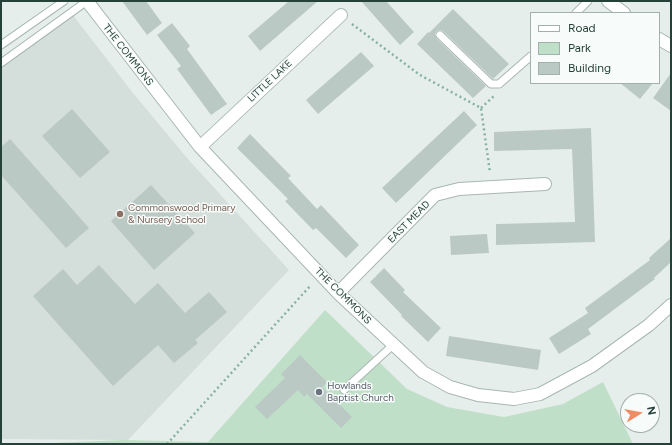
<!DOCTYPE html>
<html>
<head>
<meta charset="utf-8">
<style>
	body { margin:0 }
	#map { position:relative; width:672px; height:445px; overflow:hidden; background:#e6eeeb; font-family:Figtree,sans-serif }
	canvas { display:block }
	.frame { position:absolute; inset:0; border:2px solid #25413a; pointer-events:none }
	.legend { position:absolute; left:530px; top:12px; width:130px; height:72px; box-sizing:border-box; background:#f7fbf9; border:1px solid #a3b1ad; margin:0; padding:5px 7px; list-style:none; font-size:12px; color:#25413a }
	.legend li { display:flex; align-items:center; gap:8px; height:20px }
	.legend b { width:20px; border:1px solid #a3b1ad }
	.north { position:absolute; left:620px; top:393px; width:40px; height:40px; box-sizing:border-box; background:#f7fbf9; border:1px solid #a3b1ad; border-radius:50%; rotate:79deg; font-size:11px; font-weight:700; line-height:16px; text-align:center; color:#25413a }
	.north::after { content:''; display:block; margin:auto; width:14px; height:18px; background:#f08b63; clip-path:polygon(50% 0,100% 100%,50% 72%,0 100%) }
</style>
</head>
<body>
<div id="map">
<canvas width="672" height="445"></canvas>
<div class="frame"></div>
<ul class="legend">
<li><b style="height:5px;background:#fff"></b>Road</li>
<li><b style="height:11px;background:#c0dfc9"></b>Park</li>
<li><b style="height:11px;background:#bbc9c4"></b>Building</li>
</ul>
<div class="north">N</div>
</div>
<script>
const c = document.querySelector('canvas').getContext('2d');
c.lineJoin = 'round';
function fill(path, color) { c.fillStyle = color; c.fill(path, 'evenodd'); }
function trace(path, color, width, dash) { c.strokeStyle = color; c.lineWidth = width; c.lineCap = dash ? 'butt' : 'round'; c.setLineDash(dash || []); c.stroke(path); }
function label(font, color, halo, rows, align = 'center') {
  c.font = font + ' Figtree,sans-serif'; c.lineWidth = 3; c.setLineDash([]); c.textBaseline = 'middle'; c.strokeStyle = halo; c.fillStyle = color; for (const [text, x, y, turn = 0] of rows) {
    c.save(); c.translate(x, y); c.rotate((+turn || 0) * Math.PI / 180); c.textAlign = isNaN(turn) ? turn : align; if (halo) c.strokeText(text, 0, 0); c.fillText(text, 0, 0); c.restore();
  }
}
fill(new Path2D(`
	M69 10 133 93 187 158 289 270 128 440 1 439V60Z`), '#d4deda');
fill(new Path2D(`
	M325 310 407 389 447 407 504 417 563 404 603 382 633 444H29L123 440 208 442Z`), '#c0dfc9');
fill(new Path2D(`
	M122 1H146L162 23 147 35Z
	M289 1H318L260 51 248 36Z
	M361 1H386L414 32 400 45Z
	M453 9 509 64 493 79 443 31 441 30 437 31 435 34 437 39 486 86 473 98 417 44 428 32 429 33Z
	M172 23 190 46 187 49 227 104 211 115 177 69 181 66 157 35Z
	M361 52 374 66 318 114 306 100Z
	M671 73V111L653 98Z
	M620 83H653L640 99Z
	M72 109 110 152 80 178 42 136Z
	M464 111 477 125 396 203 382 188Z
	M591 128 595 242 496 245V224L575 222 572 149 494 151V132Z
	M250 134 291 176 288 178 317 209 321 205 359 245 346 258 316 228 313 230 285 201 288 199 237 148Z
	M10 139 89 228 66 248 1 175V147Z
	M151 185 195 233 154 270 111 221Z
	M487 234 489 253 451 255 450 236Z
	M671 238V262L654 278 655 279 588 329 591 334 559 354 549 338 588 313 585 308 650 260 649 258Z
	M99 265 135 304 158 283 185 313 209 292 227 312 195 340 198 343 174 363 158 345 113 386 33 296 63 269 77 285Z
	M384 268 405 290 403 292 441 328 428 342 401 316 402 315 370 282Z
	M449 336 541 350 538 370 446 356Z
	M300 355 327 382 322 387 352 417 341 428 307 394 304 397 298 390 267 419 255 407 285 378 281 374Z`), '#bbc9c4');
const service = new Path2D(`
	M576 13 588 1
	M440 35 491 84H499L531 56
	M1 45 64 1
	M1 63 87 1
	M344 390 393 345`);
const minor = new Path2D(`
	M87 1 200 147 338 293 423 372 450 387 478 395 514 399 540 394 592 366 649 325 671 305
	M200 147 341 15
	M338 293 435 195 459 189 545 184`);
const tertiary = new Path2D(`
	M608 1 624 13
	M659 39 671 46`);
trace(service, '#a8b7b2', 9);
trace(minor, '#a8b7b2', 14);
trace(tertiary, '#a8b7b2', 14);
trace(new Path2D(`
	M352 24 420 75 481 108 490 173
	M481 108 494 96
	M167 444 311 285`), '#87b1a6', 2.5, [2, 3]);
trace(service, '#fff', 7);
trace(minor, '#fff', 12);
trace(tertiary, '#fff', 12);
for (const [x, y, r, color] of [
	[120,214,4,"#8d6e63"],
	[319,392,4,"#6b7280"]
]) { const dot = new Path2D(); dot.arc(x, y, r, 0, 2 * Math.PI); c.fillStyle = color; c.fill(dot); trace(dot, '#f7fbf9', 1.5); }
label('10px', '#25413a', '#f7fbf9', [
	["THE COMMONS",128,55,52],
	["LITTLE LAKE",270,81,-43],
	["EAST MEAD",409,222,-45],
	["THE COMMONS",343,296,45]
]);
label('10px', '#785e54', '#f7fbf9', [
	["Commonswood Primary",128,208],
	["& Nursery School",128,220]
], 'left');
label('10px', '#5b616d', '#f7fbf9', [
	["Howlands",327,386],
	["Baptist Church",327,398]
], 'left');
</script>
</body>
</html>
